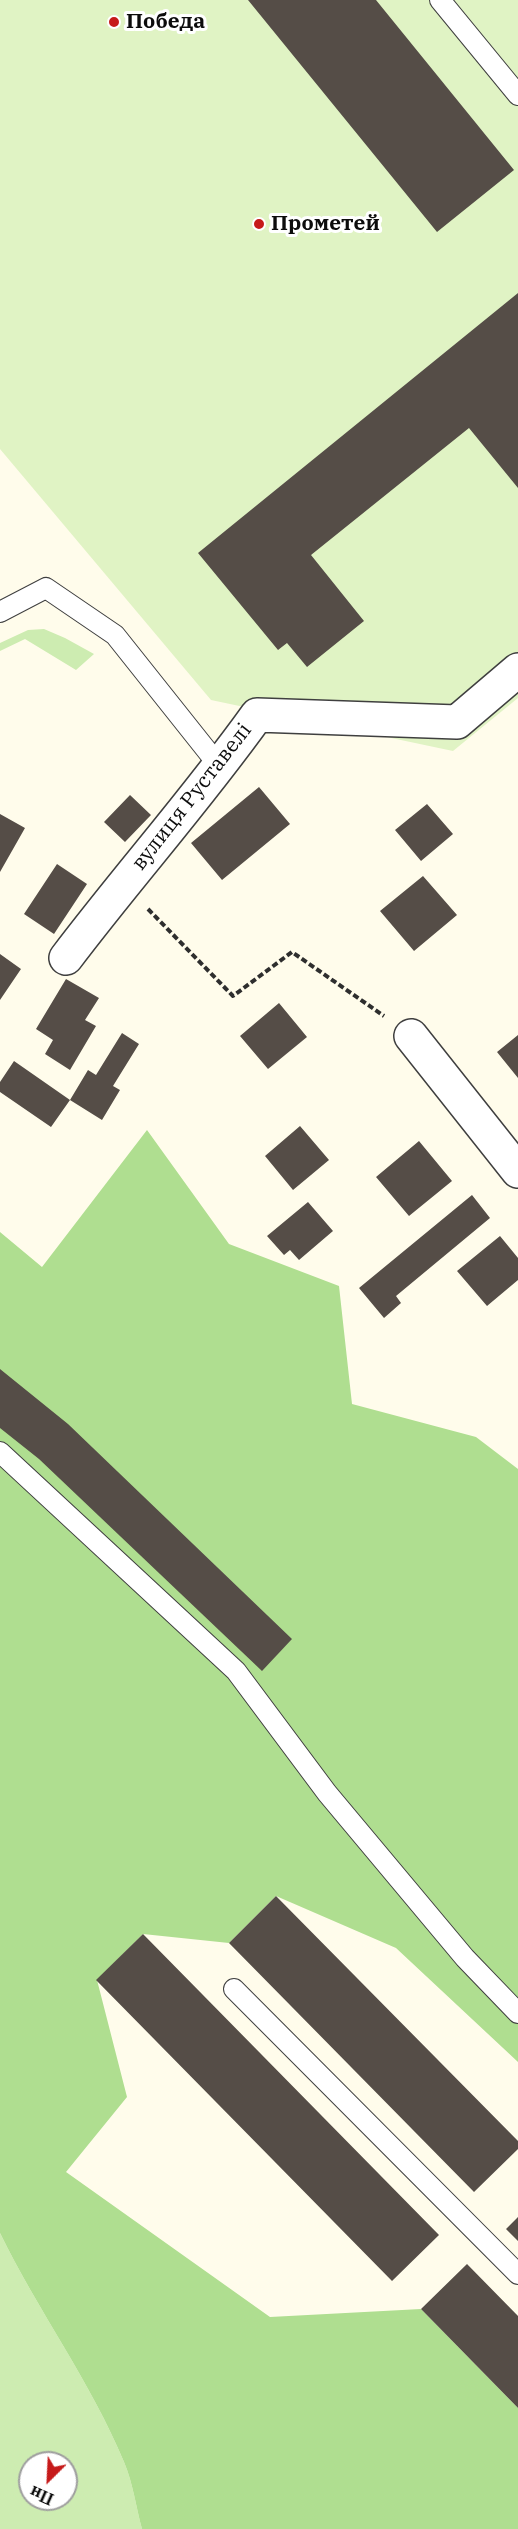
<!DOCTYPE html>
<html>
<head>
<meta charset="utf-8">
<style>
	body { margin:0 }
	#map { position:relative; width:518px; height:2529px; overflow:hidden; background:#fffceb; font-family:"IBM Plex Serif",serif }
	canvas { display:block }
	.north { position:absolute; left:18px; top:2451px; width:60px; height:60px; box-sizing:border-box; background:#fff; border:2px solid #9e9e9e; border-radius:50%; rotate:204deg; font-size:16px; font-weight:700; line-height:24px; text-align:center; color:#0c0c0c }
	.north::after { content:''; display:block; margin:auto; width:21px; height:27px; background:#c61a1a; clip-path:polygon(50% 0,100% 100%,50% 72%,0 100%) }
</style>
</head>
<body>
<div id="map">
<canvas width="518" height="2529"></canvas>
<div class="north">Пн</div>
</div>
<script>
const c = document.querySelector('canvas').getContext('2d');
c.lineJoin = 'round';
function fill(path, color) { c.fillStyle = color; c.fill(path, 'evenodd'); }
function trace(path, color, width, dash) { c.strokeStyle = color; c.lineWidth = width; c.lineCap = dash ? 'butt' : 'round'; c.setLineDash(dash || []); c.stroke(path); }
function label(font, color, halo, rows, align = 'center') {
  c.font = font + ' "IBM Plex Serif",serif'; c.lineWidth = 6; c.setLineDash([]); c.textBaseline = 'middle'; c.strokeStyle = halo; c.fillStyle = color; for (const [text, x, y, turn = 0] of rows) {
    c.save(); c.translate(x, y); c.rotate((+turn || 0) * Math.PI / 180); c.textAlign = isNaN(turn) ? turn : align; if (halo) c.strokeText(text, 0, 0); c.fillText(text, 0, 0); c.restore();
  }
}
fill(new Path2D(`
	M44 629 65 638 94 654 76 670 25 639 0 651V643L28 630Z
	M0 2233C38 2311 91 2382 124 2462 133 2483 136 2507 142 2529H0ZM30 2463H66V2499H30Z`), '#cdecb1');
fill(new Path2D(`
	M147 1130 229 1244 339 1286 352 1404 476 1437 518 1469V2062L396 1948 276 1896 229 1943 143 1934 97 1980 127 2097 66 2172 270 2317 421 2309 518 2408V2529H142C136 2507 133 2483 124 2462 91 2382 38 2311 0 2233V1232L42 1267Z`), '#afde90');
fill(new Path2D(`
	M0 0H518V698L453 751 211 700 0 449Z`), '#e0f3c4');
fill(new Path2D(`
	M248 0H376L514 170 437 232Z
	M518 293V488L469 428 311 555 364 621 307 667 287 643 278 650 198 553Z
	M259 787 290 824 222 880 191 843Z
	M130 795 151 815 125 842 104 822Z
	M427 804 453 834 421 861 395 830Z
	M0 814 25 828 0 872Z
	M57 864 87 884 54 934 24 914Z
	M423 876 457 915 414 951 380 911Z
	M0 954 21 969 0 1000Z
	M66 979 99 998 85 1020 96 1026 70 1070 45 1054 53 1040 36 1029Z
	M279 1003 307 1037 268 1069 240 1036Z
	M122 1033 139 1044 113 1086 120 1090 102 1120 70 1100 88 1070 96 1075Z
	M518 1035V1078L497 1052Z
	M14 1061 70 1100 51 1127 0 1092V1082Z
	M300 1126 329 1160 293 1190 265 1156Z
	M419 1141 452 1181 409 1216 376 1177Z
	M472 1195 490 1218 396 1296 401 1303 384 1318 359 1288Z
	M308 1202 333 1231 299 1260 290 1250 284 1255 267 1236Z
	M500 1236 518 1258V1280L487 1306 457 1271Z
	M0 1369 68 1424 292 1639 262 1671 39 1459 0 1428Z
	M276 1896 518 2141V2149L474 2192 229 1943Z
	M143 1934 439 2235 392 2281 96 1980Z
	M518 2217V2241L506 2229Z
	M467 2264 518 2316V2408L421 2309Z`), '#554d47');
const service = new Path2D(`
	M440 0 518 95
	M0 612 46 588 115 635 220 767
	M0 1452 236 1671 327 1793 465 1958 518 2013
	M234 1989 518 2274`);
const minor = new Path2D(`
	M66 958C128 876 197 799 257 715L457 722 518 670
	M411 1036 518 1171`);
trace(service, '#3f3f3f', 22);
trace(minor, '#3f3f3f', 36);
trace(new Path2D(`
	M148 909 233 996 292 952 384 1016`), '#2e2e2e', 4, [6, 3]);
trace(service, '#fff', 20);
trace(minor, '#fff', 33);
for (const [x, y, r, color] of [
	[114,22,6,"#c61a1a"],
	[259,224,6,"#c61a1a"]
]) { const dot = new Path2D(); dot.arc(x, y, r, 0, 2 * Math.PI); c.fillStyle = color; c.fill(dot); trace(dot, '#fff', 2); }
label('bold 21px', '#0c0c0c', '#fff', [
	["Победа",126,22],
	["Прометей",271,224]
], 'left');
label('21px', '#0c0c0c', '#fff', [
	["вулиця Руставелі",192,797,-52]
]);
</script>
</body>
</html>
